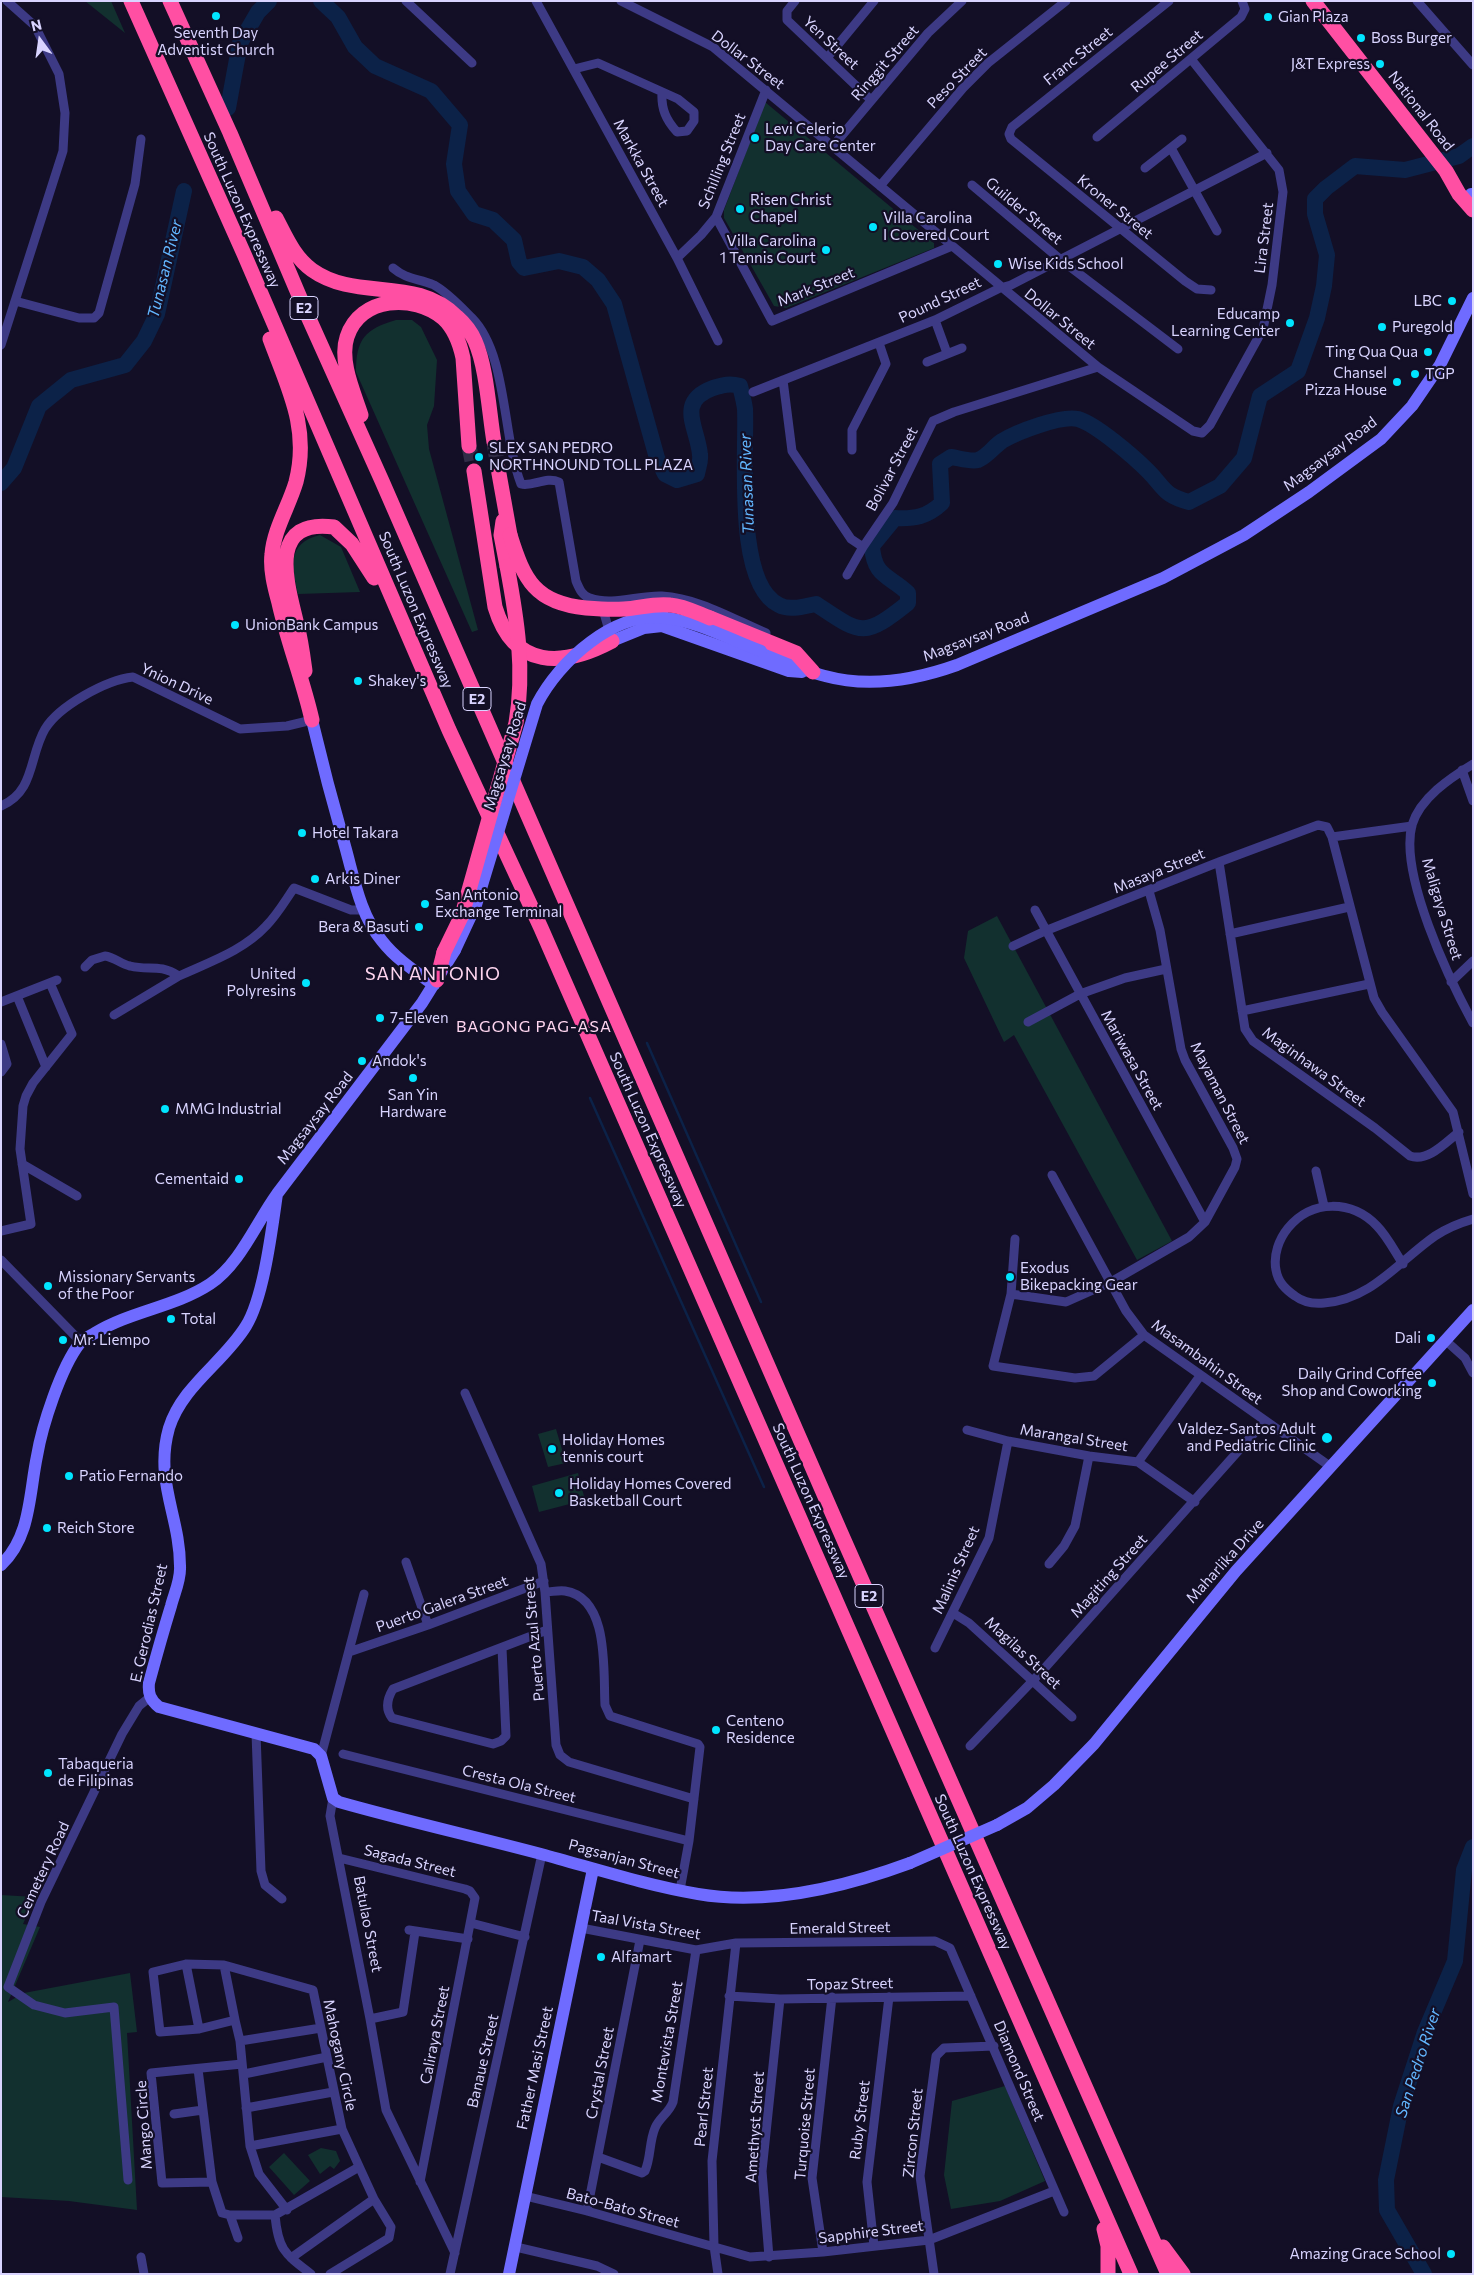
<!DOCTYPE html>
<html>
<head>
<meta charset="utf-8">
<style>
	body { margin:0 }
	#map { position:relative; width:1474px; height:2275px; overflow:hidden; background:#130f26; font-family:Commissioner,sans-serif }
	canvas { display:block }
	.frame { position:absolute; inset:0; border:2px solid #d9d4ff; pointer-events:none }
	.north { position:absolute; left:15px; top:15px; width:50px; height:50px; -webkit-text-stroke:4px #130f26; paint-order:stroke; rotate:346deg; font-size:14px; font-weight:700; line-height:20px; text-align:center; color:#d9d4ff }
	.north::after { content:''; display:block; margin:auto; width:18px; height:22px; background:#d9d4ff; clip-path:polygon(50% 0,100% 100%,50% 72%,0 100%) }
</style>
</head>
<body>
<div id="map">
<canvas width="1474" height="2275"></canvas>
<div class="frame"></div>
<div class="north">N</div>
</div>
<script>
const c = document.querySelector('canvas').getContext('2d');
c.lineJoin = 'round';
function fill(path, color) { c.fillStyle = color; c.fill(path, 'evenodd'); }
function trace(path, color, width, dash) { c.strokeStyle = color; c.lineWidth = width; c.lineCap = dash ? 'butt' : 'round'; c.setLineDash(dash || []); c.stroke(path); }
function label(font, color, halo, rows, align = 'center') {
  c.font = font + ' Commissioner,sans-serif'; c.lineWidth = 4.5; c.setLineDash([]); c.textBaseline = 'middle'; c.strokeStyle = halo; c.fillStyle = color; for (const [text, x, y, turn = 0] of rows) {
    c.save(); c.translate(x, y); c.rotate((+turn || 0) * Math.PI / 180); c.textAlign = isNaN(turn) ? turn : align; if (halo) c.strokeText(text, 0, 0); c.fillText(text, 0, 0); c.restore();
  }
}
fill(new Path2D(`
	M85 1H111L125 33Z
	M765 102 934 243V248L786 308 774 306 724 218V210Z
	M396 320H412L421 327 437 360 434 406 427 425 429 449 478 630 472 632 356 372C356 339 365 329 396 320Z
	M320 535 341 547 360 592 298 594C292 568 286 543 320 535Z
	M997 916 1172 1241 1137 1260 1014 1035 1004 1042 964 958 968 931Z
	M556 1429 566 1463 548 1467 538 1434Z
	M578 1473 585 1500 539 1512 532 1486Z
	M1 1895 35 1897 23 1924 40 1927 8 2002 24 1993 130 1973 137 2032 127 2033 137 2210 69 2201 1 2197Z
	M1005 2086 1045 2181 1000 2201 951 2209 944 2175 952 2101Z
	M321 2148 336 2151 340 2161 334 2169 330 2166 320 2174 308 2155Z
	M284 2153 310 2181 294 2195 269 2167Z`), '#12302f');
trace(new Path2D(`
	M647 1043 761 1302
	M590 1098 764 1487`), '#0c2248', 2.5);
trace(new Path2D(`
	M321 1 338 17 355 47 375 66 431 91 460 125 454 164 458 191 474 214 493 220 514 240 519 262 524 268 559 261 583 267 598 280 614 304 657 458 665 474 677 480 697 474C698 468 701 461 700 455 698 428 675 402 713 388 723 385 730 383 740 386 742 394 744 401 745 409 747 451 734 584 779 605 790 611 805 606 816 604 861 634 863 639 908 603V593C889 575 874 577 872 546L895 518C915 519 927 517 942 503L940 464 951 457C959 458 970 462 978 460 988 456 993 447 1002 441 1017 432 1061 415 1078 419 1096 424 1134 457 1148 471 1165 488 1163 495 1189 502L1220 486 1244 458 1260 396 1298 371 1317 318 1324 286 1327 255 1315 214V199L1326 188 1355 166 1405 170 1459 156 1473 146
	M228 108 240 43 258 12 269 1
	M1 483 14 468 39 406 71 380 125 365 144 341 157 314 184 191
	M1424 2274 1387 2210 1386 2180 1401 2106 1425 2032 1455 1961 1464 1870 1473 1847`), '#0c2248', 16);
trace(new Path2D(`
	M494 442 498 468
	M469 446 474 471`), '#312d47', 15, [15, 8]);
trace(new Path2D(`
	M406 1 472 63
	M536 1 677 258 718 341
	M621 1 713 47 1098 367 1193 431 1202 433 1210 425 1263 329 1272 285 1283 192 1279 170 1191 59
	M795 1 787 11V20L871 100
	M1169 1 1012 127 1009 134 1011 139 1185 281 1197 289 1211 290
	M1417 1 1473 65
	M827 58 874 1
	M574 69 598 63 678 99 694 112V121L687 131 677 132C666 120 661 109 662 92
	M1097 137 1241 17 1245 9 1242 1
	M833 146 928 33 962 1
	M1171 148 1217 231
	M1145 168 1182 139
	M972 185 1061 260 1178 349
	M880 186 963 88 988 63 1066 1
	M716 217 772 321 952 246
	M677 258 701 235 716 217 766 90
	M393 268C407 280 418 278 434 285 447 292 461 307 472 318 508 355 502 436 521 484 533 487 546 476 559 482L576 581C579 588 582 596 590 598 613 606 638 595 662 596 698 598 733 619 766 633
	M15 301 79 318H94L99 313 135 184 141 139
	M935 320 947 353
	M1 345 63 151 65 113 59 74 35 26 7 1
	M927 362 962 348
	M783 380 792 451 851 539 863 547
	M753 392 935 320 1000 288 1011 285 1267 153
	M852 450V430L886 364 879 343
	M847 575 863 547 893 503 933 421 954 412 1098 367
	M602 606 610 634
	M1473 764C1450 778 1420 798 1412 825 1399 874 1449 979 1473 1023
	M1462 770 1473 801
	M1 806C35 792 29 756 45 729 59 706 106 680 133 677L240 729 287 726 312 720
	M1332 837 1412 826
	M1219 862 1245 1029 1253 1041 1375 1128 1410 1156C1428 1162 1445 1143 1459 1132
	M1035 910 1205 1222
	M1230 934 1349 907
	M1013 946 1045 931 1219 862 1318 825 1327 827 1332 837 1374 998 1382 1012 1453 1112 1473 1194
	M85 967 92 960 105 956C114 957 121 964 130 966 150 971 158 963 179 976L114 1015
	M179 976C209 962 243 951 266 926 277 915 285 901 294 888L351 910H363
	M1451 982 1473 961
	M17 996 46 1067
	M1 1002 57 980
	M1242 1011 1369 984
	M1028 1022 1080 994 1125 978 1166 969
	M1 1044 7 1064 1 1072
	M22 1164 77 1196
	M1316 1171 1324 1206
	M1052 1175 1126 1311 1144 1335 1331 1467
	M1 1231 31 1224 20 1149 23 1106 26 1096 33 1083 72 1034 50 983
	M1 1260 81 1342
	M1403 1264C1395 1252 1387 1236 1377 1226 1352 1200 1312 1199 1288 1228 1279 1239 1273 1255 1276 1270 1278 1282 1285 1289 1295 1296 1303 1302 1314 1304 1324 1303 1371 1300 1399 1261 1435 1236 1447 1228 1459 1223 1473 1219
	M1011 1294 1015 1239
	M1144 1335 1094 1376 1075 1378 993 1366 1011 1294 1066 1302 1111 1282 1189 1237 1205 1222 1235 1167 1237 1159 1233 1148 1185 1060 1181 1049 1160 930 1149 891
	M1445 1340 1465 1358 1473 1373
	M465 1393 541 1564 545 1592 556 1745 560 1755 569 1762 694 1799
	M967 1430 1008 1441 1089 1456 1138 1462 1195 1502
	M1138 1462 1200 1376
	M406 1562 428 1625
	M1049 1564 1064 1546 1075 1526 1089 1456
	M545 1592C551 1592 559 1590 565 1591 610 1598 603 1672 605 1705L610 1716 698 1744 700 1747 689 1841 680 1890
	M953 1613 969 1623 1072 1717
	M502 1648 506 1736 501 1741 493 1744 392 1718C385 1709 387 1699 393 1689L547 1630
	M935 1648 989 1538 1008 1441
	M349 1652 428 1625 544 1581
	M256 1733 261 1871 265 1885 282 1899
	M970 1746 1043 1670 1265 1421
	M343 1754 689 1841
	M321 1756 364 1594
	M333 1798 330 1816 370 2019 386 2110 455 2253
	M339 1858 465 1889 470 1891 475 1898 420 2182
	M471 1923 525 1937
	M581 1928 696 1950 736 1943 935 1941 950 1948 1064 2212
	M409 1930 468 1939
	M186 1964 199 2029
	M224 1965 235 2020
	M729 1996 780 1999 971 1996
	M370 2019 403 2012 415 1932
	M240 2041 321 2028
	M198 2069 212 2182 222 2213 230 2215H275
	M244 2074 327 2057
	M246 2108 333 2092
	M174 2114 203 2110
	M250 2146 342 2129
	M598 2157 642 2173 645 2171C651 2158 649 2142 655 2128 659 2118 669 2113 673 2102L696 1950
	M128 2180 114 2007 65 2013 34 2005 8 1987 41 1902 122 1734 139 1706 150 1697
	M212 2182 162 2183 151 2073 242 2064
	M525 2196 587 2211 750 2257 823 2252 929 2240 1054 2191
	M287 2210 259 2174 250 2146 240 2041 235 2020 199 2029 160 2032 153 1972 186 1964 224 1965 313 1990 342 2129 374 2199 391 2227 389 2238 330 2274
	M587 2211 640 1940
	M230 2215 238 2238
	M874 2246 867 2182 889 1997
	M516 2247 597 2266 614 2274
	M823 2252 812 2178 832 1997
	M141 2257 144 2274
	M769 2257 762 2171 780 1999
	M291 2258 374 2199
	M311 2274C285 2254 278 2250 275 2215L359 2167
	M450 2274 542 1854
	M718 2274 714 2246 712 2161 736 1943
	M934 2274 920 2176 936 2056 944 2048 994 2046`), '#3d3a85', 9);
trace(new Path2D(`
	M1471 194H1473
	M612 641 644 628 662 626 789 671 802 672
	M761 651C782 659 803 671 825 676 869 688 915 680 957 665L1163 578 1244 535 1309 492 1381 439 1412 406 1440 365 1473 298
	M312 720C322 762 333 804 345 846 354 878 360 915 382 941 396 959 416 972 434 985
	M277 1194C272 1228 264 1297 246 1326 224 1362 182 1386 169 1428 154 1481 180 1516 180 1566 181 1580 174 1594 171 1606 163 1632 156 1657 149 1683 148 1693 150 1700 159 1707L314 1749 321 1756 333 1798 339 1802C406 1821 473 1836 541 1854 593 1868 645 1885 698 1894 768 1906 845 1887 910 1863
	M1 1565C31 1537 29 1494 37 1456 42 1426 61 1367 80 1343 83 1339 90 1336 95 1333 131 1311 175 1307 210 1284 240 1264 256 1223 277 1194L422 1003 455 950
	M997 1825 1027 1808 1054 1785 1094 1744 1236 1571 1473 1310
	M509 2274 593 1869`), '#6f6bff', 12);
trace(new Path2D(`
	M131 1 244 254 449 730 541 928 1131 2274
	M170 1 230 133 306 312 382 481 840 1531 1168 2274
	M1313 1 1446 171 1459 194 1473 210
	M276 218C286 237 294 257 312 270 357 302 415 275 457 317 465 324 471 332 475 341 487 368 489 413 494 442
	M270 339C288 388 310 428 296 482 289 506 274 529 272 554 270 570 275 588 279 603 288 643 303 680 312 720
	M361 415C354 393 339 361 347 337 360 296 414 294 443 318 454 328 460 344 463 358L469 446
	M498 468 510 535
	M474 471 495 607C514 670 563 667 612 641
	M503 521 501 535 507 566
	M710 618 796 653 813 672
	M305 671C303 656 301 640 297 625 288 586 265 518 334 527L352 544 374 578
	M437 980 444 952
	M1104 2229 1108 2246V2274
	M1163 2247 1183 2274`), '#ff4fa3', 15);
trace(new Path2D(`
	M455 950 476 905 537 704C559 661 615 610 667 618 699 622 731 640 761 651
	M910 1863 997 1825`), '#6f6bff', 12);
trace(new Path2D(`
	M510 535C524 580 535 603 586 608 598 609 612 610 624 609 640 608 654 603 670 605 684 606 697 613 710 618
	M444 952 462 915 516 723C525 669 517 619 507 566`), '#ff4fa3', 15);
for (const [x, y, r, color] of [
	[216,16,5,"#00e5ff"],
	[1268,17,5,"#00e5ff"],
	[1361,38,5,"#00e5ff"],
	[1380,64,5,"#00e5ff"],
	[755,138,5,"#00e5ff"],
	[740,209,5,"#00e5ff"],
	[873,227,5,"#00e5ff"],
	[826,250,5,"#00e5ff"],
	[998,264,5,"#00e5ff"],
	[1452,301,5,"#00e5ff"],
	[1290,323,5,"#00e5ff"],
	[1382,327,5,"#00e5ff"],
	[1428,352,5,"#00e5ff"],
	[1415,374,5,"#00e5ff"],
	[1397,382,5,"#00e5ff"],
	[479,457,5,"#00e5ff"],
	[235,625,5,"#00e5ff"],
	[358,681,5,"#00e5ff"],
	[302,833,5,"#00e5ff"],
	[315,879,5,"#00e5ff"],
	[425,904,5,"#00e5ff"],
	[419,927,5,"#00e5ff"],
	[306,983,5,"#00e5ff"],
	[380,1018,5,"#00e5ff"],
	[362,1061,5,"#00e5ff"],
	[413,1078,5,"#00e5ff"],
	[165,1109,5,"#00e5ff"],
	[239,1179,5,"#00e5ff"],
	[1010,1277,5,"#00e5ff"],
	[48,1286,5,"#00e5ff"],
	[171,1319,5,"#00e5ff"],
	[1431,1338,5,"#00e5ff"],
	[63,1340,5,"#00e5ff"],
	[1432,1383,5,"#00e5ff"],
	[1327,1438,6,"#00e5ff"],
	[552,1449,5,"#00e5ff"],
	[69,1476,5,"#00e5ff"],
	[559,1493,5,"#00e5ff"],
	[47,1528,5,"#00e5ff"],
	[716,1730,5,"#00e5ff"],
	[48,1773,5,"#00e5ff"],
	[601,1957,5,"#00e5ff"],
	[1451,2254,5,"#00e5ff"]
]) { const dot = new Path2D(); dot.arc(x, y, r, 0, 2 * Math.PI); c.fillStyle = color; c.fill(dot); trace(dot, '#130f26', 2); }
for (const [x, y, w] of [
	[304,308,28],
	[477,699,28],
	[869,1596,28]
]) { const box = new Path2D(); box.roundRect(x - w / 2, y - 11.5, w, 23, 4); c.fillStyle = '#130f26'; c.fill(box); trace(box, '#d9d4ff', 1); }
label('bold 14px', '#d9d4ff', null, [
	["E2",304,308],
	["E2",477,699],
	["E2",869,1596]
]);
label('15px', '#d9d4ff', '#130f26', [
	["Gian Plaza",1278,17],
	["Seventh Day",216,33,"center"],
	["Adventist Church",216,50,"center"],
	["Boss Burger",1371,38],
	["J&T Express",1370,64,"right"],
	["Levi Celerio",765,129],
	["Day Care Center",765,146],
	["Risen Christ",750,200],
	["Chapel",750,217],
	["Villa Carolina",883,218],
	["I Covered Court",883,235],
	["Villa Carolina",816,241,"right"],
	["1 Tennis Court",816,258,"right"],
	["Wise Kids School",1008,264],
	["LBC",1442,301,"right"],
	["Educamp",1280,314,"right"],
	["Learning Center",1280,331,"right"],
	["Puregold",1392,327],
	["Ting Qua Qua",1418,352,"right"],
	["Chansel",1387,373,"right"],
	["Pizza House",1387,390,"right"],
	["TGP",1425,374],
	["SLEX SAN PEDRO",489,448],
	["NORTHNOUND TOLL PLAZA",489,465],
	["UnionBank Campus",245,625],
	["Shakey's",368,681],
	["Hotel Takara",312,833],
	["Arkis Diner",325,879],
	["San Antonio",435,895],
	["Exchange Terminal",435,912],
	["Bera & Basuti",409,927,"right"],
	["United",296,974,"right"],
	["Polyresins",296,991,"right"],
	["7-Eleven",390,1018],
	["Andok's",372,1061],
	["San Yin",413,1095,"center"],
	["Hardware",413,1112,"center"],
	["MMG Industrial",175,1109],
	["Cementaid",229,1179,"right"],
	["Exodus",1020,1268],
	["Bikepacking Gear",1020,1285],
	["Missionary Servants",58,1277],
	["of the Poor",58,1294],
	["Total",181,1319],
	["Dali",1421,1338,"right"],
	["Mr. Liempo",73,1340],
	["Daily Grind Coffee",1422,1374,"right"],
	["Shop and Coworking",1422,1391,"right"],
	["Valdez-Santos Adult",1316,1429,"right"],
	["and Pediatric Clinic",1316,1446,"right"],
	["Holiday Homes",562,1440],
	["tennis court",562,1457],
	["Patio Fernando",79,1476],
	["Holiday Homes Covered",569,1484],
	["Basketball Court",569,1501],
	["Reich Store",57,1528],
	["Centeno",726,1721],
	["Residence",726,1738],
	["Tabaqueria",58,1764],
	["de Filipinas",58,1781],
	["Alfamart",611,1957],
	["Amazing Grace School",1441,2254,"right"]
], 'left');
label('15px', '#d9d4ff', '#130f26', [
	["Yen Street",831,43,43],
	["Franc Street",1078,56,-39],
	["Dollar Street",748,60,37],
	["Rupee Street",1167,61,-40],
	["Ringgit Street",885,63,-49],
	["Peso Street",957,78,-46],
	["National Road",1421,111,52],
	["Schilling Street",722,161,-68],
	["Markka Street",641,163,61],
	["Kroner Street",1115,207,39],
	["South Luzon Expressway",242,210,66],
	["Guilder Street",1024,211,40],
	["Lira Street",1264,238,-83],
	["Mark Street",816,287,-22],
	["Pound Street",940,300,-25],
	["Dollar Street",1060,319,39],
	["Magsaysay Road",1330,454,-37],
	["Bolivar Street",892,469,-62],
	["South Luzon Expressway",416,610,67],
	["Magsaysay Road",976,637,-21],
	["Ynion Drive",177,684,25],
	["Magsaysay Road",505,756,-73],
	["Masaya Street",1159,871,-22],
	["Maligaya Street",1442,909,73],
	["Mariwasa Street",1132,1060,61],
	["Maginhawa Street",1314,1067,36],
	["Mayaman Street",1220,1093,63],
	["Magsaysay Road",315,1118,-52],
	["South Luzon Expressway",648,1130,66],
	["Masambahin Street",1207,1362,36],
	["Marangal Street",1074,1438,9],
	["South Luzon Expressway",811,1501,66],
	["Maharlika Drive",1225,1561,-48],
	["Malinis Street",956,1570,-66],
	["Magiting Street",1109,1576,-48],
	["Puerto Galera Street",442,1604,-20],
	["E. Gerodias Street",149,1623,-77],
	["Puerto Azul Street",534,1639,-95],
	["Magilas Street",1023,1653,43],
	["Cresta Ola Street",519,1784,14],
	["Pagsanjan Street",624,1859,15],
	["Sagada Street",410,1861,14],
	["Cemetery Road",43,1870,-65],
	["South Luzon Expressway",973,1872,66],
	["Batulao Street",368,1924,79],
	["Taal Vista Street",646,1925,10],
	["Emerald Street",840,1928,-1],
	["Topaz Street",850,1984,-1],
	["Caliraya Street",435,2035,-79],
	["Montevista Street",667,2042,-80],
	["Mahogany Circle",340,2055,78],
	["Banaue Street",483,2061,-77],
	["Father Masi Street",535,2068,-78],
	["Diamond Street",1019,2071,67],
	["Crystal Street",600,2073,-79],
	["Pearl Street",704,2107,-84],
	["Ruby Street",860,2120,-83],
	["Turquoise Street",805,2124,-85],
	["Mango Circle",144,2125,-94],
	["Amethyst Street",755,2127,-86],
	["Zircon Street",913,2133,-84],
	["Bato-Bato Street",623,2208,15],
	["Sapphire Street",871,2232,-7]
]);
label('italic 16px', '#62b6ff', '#130f26', [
	["Tunasan River",165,269,-76],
	["Tunasan River",747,484,-92],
	["San Pedro River",1418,2063,-72]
]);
c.letterSpacing = '1px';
label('16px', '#ffd6f0', '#130f26', [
	["BAGONG PAG-ASA",534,1027]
]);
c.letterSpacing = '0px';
c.letterSpacing = '1px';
label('18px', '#ffd6f0', '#130f26', [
	["SAN ANTONIO",433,974]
]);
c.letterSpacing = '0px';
</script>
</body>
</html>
